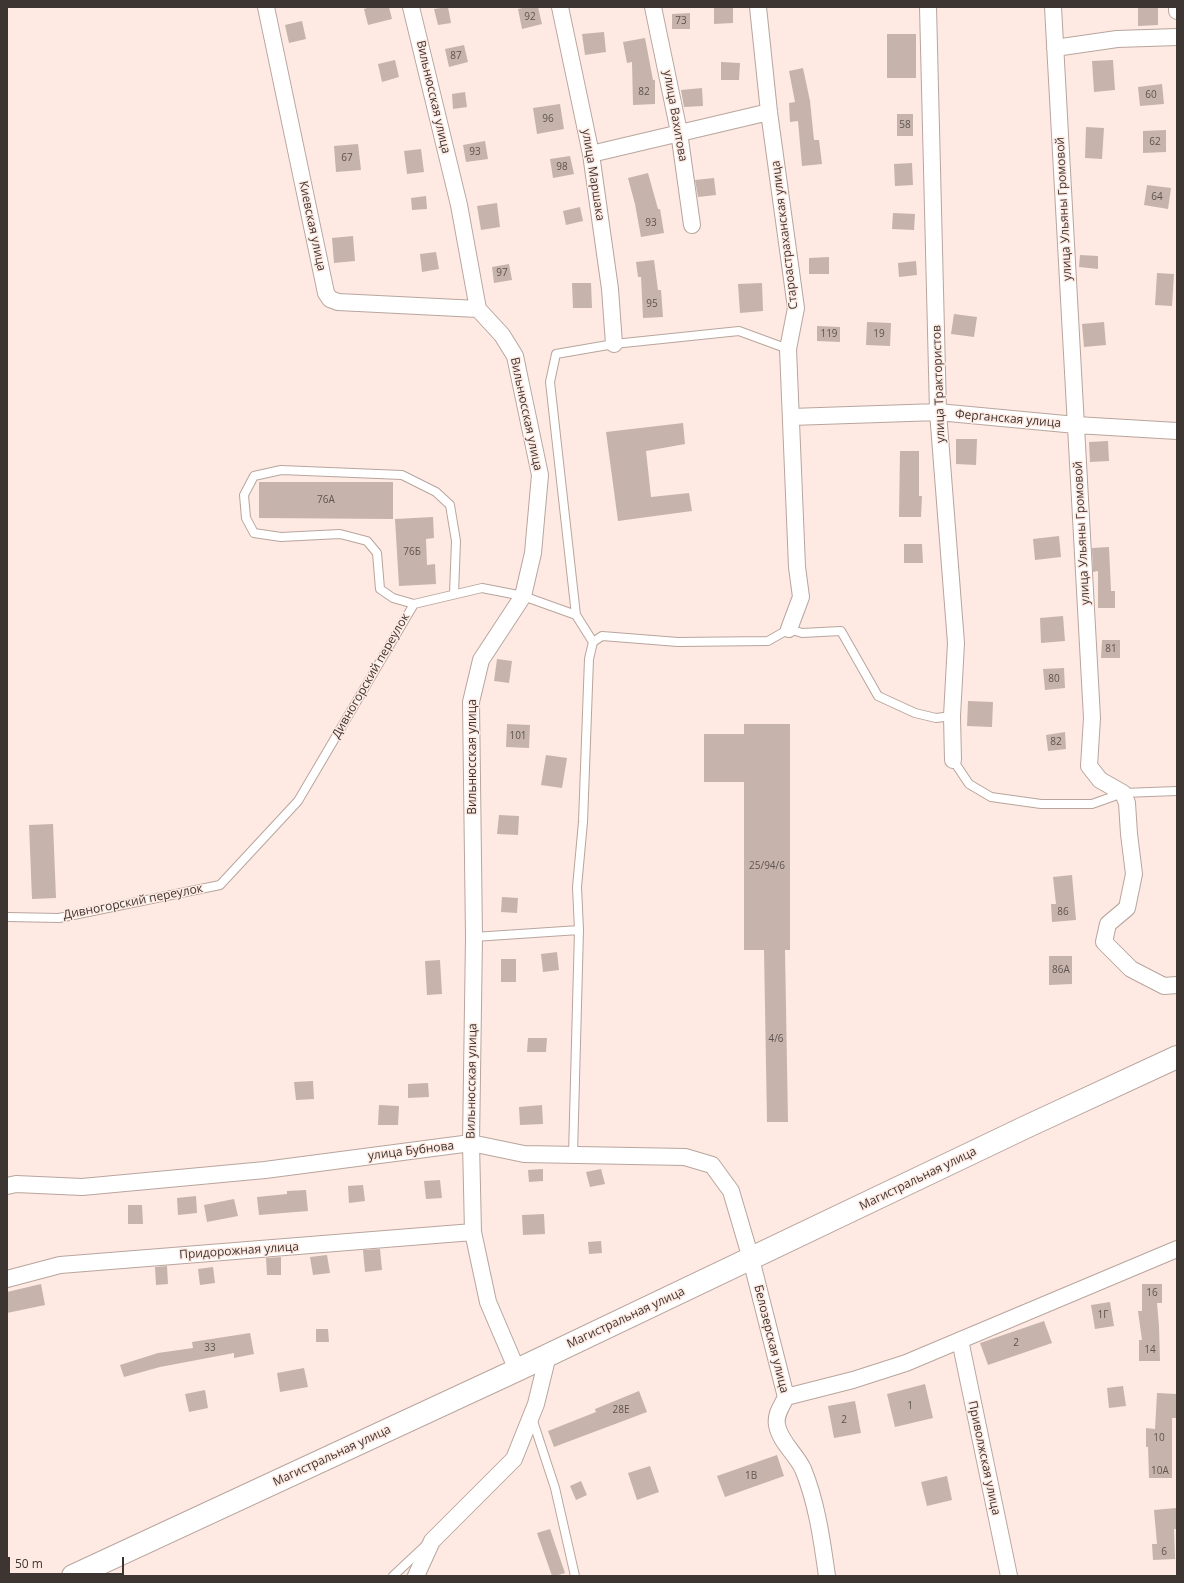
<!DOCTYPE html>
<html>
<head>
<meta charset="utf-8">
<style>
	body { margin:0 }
	#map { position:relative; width:1184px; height:1583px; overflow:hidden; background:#feeae2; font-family:"Open Sans",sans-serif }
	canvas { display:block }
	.frame { position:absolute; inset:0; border:8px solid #3d3532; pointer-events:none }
	.scale { position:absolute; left:8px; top:1557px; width:116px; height:18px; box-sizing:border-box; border:2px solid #3d3532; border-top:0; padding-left:5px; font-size:12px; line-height:14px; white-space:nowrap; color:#3d3532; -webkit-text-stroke:3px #feeae2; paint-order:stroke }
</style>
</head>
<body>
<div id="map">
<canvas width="1184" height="1583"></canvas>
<div class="frame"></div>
<div class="scale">50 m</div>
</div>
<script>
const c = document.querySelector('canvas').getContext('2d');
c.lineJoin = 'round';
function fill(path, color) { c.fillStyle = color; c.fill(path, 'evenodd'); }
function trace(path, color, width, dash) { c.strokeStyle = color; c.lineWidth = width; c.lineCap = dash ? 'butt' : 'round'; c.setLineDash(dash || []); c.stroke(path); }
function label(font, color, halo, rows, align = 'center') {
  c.font = font + ' "Open Sans",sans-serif'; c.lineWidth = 3; c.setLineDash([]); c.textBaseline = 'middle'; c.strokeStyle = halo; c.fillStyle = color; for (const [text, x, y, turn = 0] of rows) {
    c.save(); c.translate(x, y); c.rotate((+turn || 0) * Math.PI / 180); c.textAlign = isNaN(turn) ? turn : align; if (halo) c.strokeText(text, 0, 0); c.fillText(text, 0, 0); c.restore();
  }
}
fill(new Path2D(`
	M370 7H389L392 19 368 25 364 9Z
	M448 7 451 23 438 25 434 9Z
	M527 7H538L542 24 522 29 518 9Z
	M714 7H733V23L714 24Z
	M1138 8H1158V25L1138 26Z
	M690 13V29H672V14Z
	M302 21 306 39 289 43 285 25Z
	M604 32 606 52 585 55 582 34Z
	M887 34H916V78H887Z
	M645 38 653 80H655V104L633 105 632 62 627 63 623 42Z
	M464 45 468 62 449 67 445 49Z
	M395 60 399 77 382 82 378 64Z
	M1113 60 1115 90 1094 92 1092 61Z
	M721 62 740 63 739 80H721Z
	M803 68 810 101 814 140H819L822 164 802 166 798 121 790 122 789 103 795 102 789 71Z
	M1162 84 1164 104 1140 106 1138 87Z
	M702 88 703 106 684 107 681 90Z
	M465 92 467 107 453 109 452 94Z
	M560 104 564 129 537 134 533 108Z
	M897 114H913V136H897Z
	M1086 127 1104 128 1102 159 1085 158Z
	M1166 130V152L1143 153V131Z
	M485 141 488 159 466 162 463 145Z
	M358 144 361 170 336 172 334 146Z
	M421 149 424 172 407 174 404 151Z
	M570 156 574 174 553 178 550 159Z
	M912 163 913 185 895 186 894 164Z
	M648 173 658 209H660L664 233 641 237 635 204 628 178Z
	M714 178 716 195 698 197 695 180Z
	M1147 185 1171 188 1168 209 1144 205Z
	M426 196 427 209 412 210 411 198Z
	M497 203 500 227 481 230 477 206Z
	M580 207 583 221 566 225 563 211Z
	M893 213 915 214 914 230 892 229Z
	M353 236 355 261 334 263 332 238Z
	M436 252 439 269 422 272 420 254Z
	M1080 255 1098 256V269L1079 267Z
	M829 257V274H809V258Z
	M654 260 658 290H661L663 317 643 318 641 277H638L636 262Z
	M916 261 917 275 899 277 898 263Z
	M509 264 512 280 494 283 492 267Z
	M1157 273 1174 274 1172 306 1155 305Z
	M572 283H591L592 308H573Z
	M762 283 763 311 740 313 738 284Z
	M954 314 977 317 974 337 951 334Z
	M867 322 891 323 890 346 866 345Z
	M1104 322 1106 345 1084 347 1082 324Z
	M817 326 840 327V342L817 341Z
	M683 423 685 444 646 451 651 497 689 493 692 511 618 521 606 432Z
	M956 439H977L976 465 956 464Z
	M1108 441 1109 461 1090 462 1089 442Z
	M900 451H919V496H922L921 517H899Z
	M259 482H393V519L259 518Z
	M433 517 434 538 426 539 427 565 435 564 436 584 399 586 395 519Z
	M1059 536 1061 557 1035 560 1033 539Z
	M904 544H922L923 563H904Z
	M1109 547 1111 591H1115V608H1098V571L1093 572 1092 548Z
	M1063 616 1065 641 1041 643 1040 618Z
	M1102 640H1120V658H1101Z
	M497 659 512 661 509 683 494 681Z
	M1064 668 1065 688 1045 690 1043 669Z
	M968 701 993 702 992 727 967 726Z
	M507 724 530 725 529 748 506 747Z
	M744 724H790V950H785L788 1122H767L764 950H744V782H704V734H744Z
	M1065 732 1066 749 1048 751 1046 735Z
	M546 755 567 758 562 788 541 785Z
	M499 815 519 816 518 835 497 834Z
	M53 824 56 898 32 899 29 825Z
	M1072 875 1076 920 1052 922 1051 904H1056L1053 877Z
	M502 897 518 898 517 913 501 912Z
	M557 952 559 970 543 972 541 954Z
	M1049 956H1072V984L1049 985Z
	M501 959H516V982H501Z
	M440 960 442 994 427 995 425 961Z
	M528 1038H547L546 1052H527Z
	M313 1081 314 1099 296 1100 294 1082Z
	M428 1083 429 1097 408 1098V1084Z
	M379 1105 399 1106 398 1125H378Z
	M542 1105 543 1124 520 1125 519 1107Z
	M543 1169V1181L529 1182 528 1170Z
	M601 1169 605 1184 590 1187 586 1172Z
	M440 1180 442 1198 426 1199 424 1181Z
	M363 1185 365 1201 349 1203 348 1186Z
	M306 1190 308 1211 259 1215 257 1197 287 1194V1191Z
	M196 1196 197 1213 178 1215 177 1198Z
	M234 1199 238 1216 207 1222 204 1205Z
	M128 1205H142L143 1224H128Z
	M544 1214 545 1234 523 1235 522 1215Z
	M601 1241 602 1253 589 1254 588 1242Z
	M380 1249 382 1270 365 1272 363 1250Z
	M327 1255 330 1273 313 1275 310 1257Z
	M281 1257V1275H267L266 1258Z
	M167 1266 168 1284 156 1285 155 1267Z
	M213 1267 215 1283 200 1285 198 1269Z
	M41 1284 45 1305 7 1313V1292Z
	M1142 1284H1162V1303H1157L1159 1326 1160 1361H1139V1340H1142L1138 1311H1142Z
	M1110 1302 1114 1326 1095 1329 1091 1305Z
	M1044 1321 1052 1343 988 1365 980 1343Z
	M316 1329H328L329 1342H316Z
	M250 1333 254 1354 234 1358V1353L160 1367 124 1377 120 1365 158 1353 193 1348 192 1342Z
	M304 1368 308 1387 280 1392 277 1373Z
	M925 1384 933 1418 895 1427 887 1394Z
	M1123 1386 1126 1406 1109 1408 1107 1388Z
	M205 1390 208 1408 189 1412 185 1394Z
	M639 1391 647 1412 554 1447 548 1431 596 1412 595 1409Z
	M1157 1393 1177 1394V1418H1172V1478H1149L1148 1447H1146V1428L1155 1429Z
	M855 1401 861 1433 834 1438 828 1406Z
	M777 1455 784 1476 725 1497 717 1476Z
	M650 1466 659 1492 637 1500 628 1473Z
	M947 1476 952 1500 927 1506 921 1482Z
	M581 1481 587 1495 576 1500 570 1486Z
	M1176 1508 1177 1529H1174L1175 1559 1153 1560 1152 1544H1157L1154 1510Z
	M550 1529 565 1573 555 1576H552L537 1533Z`), '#c6b3ab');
const lane = new Path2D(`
	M414 604 393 598 380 589 377 553 367 541 340 534 281 537 254 533 246 518 244 495 254 476 281 470 402 475 436 492 450 505 456 541 454 594
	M576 615 550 382 556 354 614 344 739 331 788 349
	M953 760 969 784 991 797 1041 804H1092L1123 793 1177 791
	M7 917 59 918 220 885 298 801 414 604 482 588 523 596 576 615 593 642 602 636 678 642 768 641 789 629 802 633 841 631 878 696 915 713 936 718 952 716
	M474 937 579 930
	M573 1155 579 930 577 887 583 822 589 659 593 642
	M532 1418 555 1488 575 1576
	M393 1576 425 1546`);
const street = new Path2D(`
	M266 7 326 293 330 299 338 302 478 309
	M411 7 459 205 478 309 502 335 515 356 540 475 533 553 523 596 481 660 471 702 474 937 471 1143 473 1232 488 1302 517 1370
	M560 7 591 154 610 289 614 344
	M653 7 679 132 692 225
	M758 7 769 112 796 308 788 349 797 567 801 597 789 629
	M928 7 938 412 956 643 952 716 953 760
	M1053 7 1092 718 1089 766 1100 780 1123 793 1127 803 1129 834 1134 874 1127 908 1108 924 1104 942 1131 969 1164 986 1177 985
	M1177 7V11
	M1055 48 1117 39 1177 37
	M591 154 769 112
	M791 417 938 412 1076 425 1177 431
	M7 1186 16 1184 82 1187 265 1170 471 1143 524 1154 685 1157 712 1165 731 1191 751 1259 786 1397C782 1406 775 1414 777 1425 780 1442 796 1454 803 1469 817 1503 822 1541 827 1576
	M7 1279 60 1265 473 1232
	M960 1340 1009 1576
	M786 1397 853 1380 906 1363 1177 1249
	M416 1576 432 1541 514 1459 536 1404 548 1355`);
const highway = new Path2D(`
	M73 1576 517 1370 1028 1126 1177 1057`);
trace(lane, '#b8a59d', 10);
trace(street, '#b8a59d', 18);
trace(highway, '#b8a59d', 24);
trace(lane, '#fff', 8);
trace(street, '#fff', 16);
trace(highway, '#fff', 22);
label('10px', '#5f5450', null, [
	["92",530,17],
	["73",681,21],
	["87",456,56],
	["82",644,92],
	["60",1151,95],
	["96",548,119],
	["58",905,125],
	["62",1155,142],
	["93",475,152],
	["67",347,158],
	["98",562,167],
	["64",1157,197],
	["93",651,223],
	["97",502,273],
	["95",652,304],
	["119",829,334],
	["19",879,334],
	["76А",326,500],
	["76Б",412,552],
	["81",1111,649],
	["80",1054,679],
	["101",518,736],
	["82",1056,742],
	["25/94/6",767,866],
	["86",1063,912],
	["86А",1061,970],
	["4/6",776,1039],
	["16",1152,1293],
	["1Г",1103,1315],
	["2",1016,1343],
	["33",210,1348],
	["14",1150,1350],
	["1",910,1406],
	["28Е",621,1410],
	["2",844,1420],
	["10",1159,1438],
	["10А",1160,1471],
	["1В",751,1476],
	["6",1164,1552]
]);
label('12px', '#3d3532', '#feeae2', [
	["Вильнюсская улица",433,97,77],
	["улица Вахитова",675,116,80],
	["улица Маршака",593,175,81],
	["улица Ульяны Громовой",1064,209,-93],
	["Киевская улица",312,226,78],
	["Староастраханская улица",785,235,-97],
	["улица Трактористов",939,384,-92],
	["Вильнюсская улица",526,414,78],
	["Ферганская улица",1008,419,5],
	["улица Ульяны Громовой",1082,533,-93],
	["Дивногорский переулок",371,676,-60],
	["Вильнюсская улица",473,757,-90],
	["Дивногорский переулок",133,902,-11],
	["Вильнюсская улица",472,1081,-89],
	["улица Бубнова",411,1151,-7],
	["Магистральная улица",918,1179,-26],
	["Придорожная улица",239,1251,-4],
	["Магистральная улица",626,1318,-25],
	["Белозерская улица",771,1339,76],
	["Магистральная улица",332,1456,-25],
	["Приволжская улица",984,1458,78]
]);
</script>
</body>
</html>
